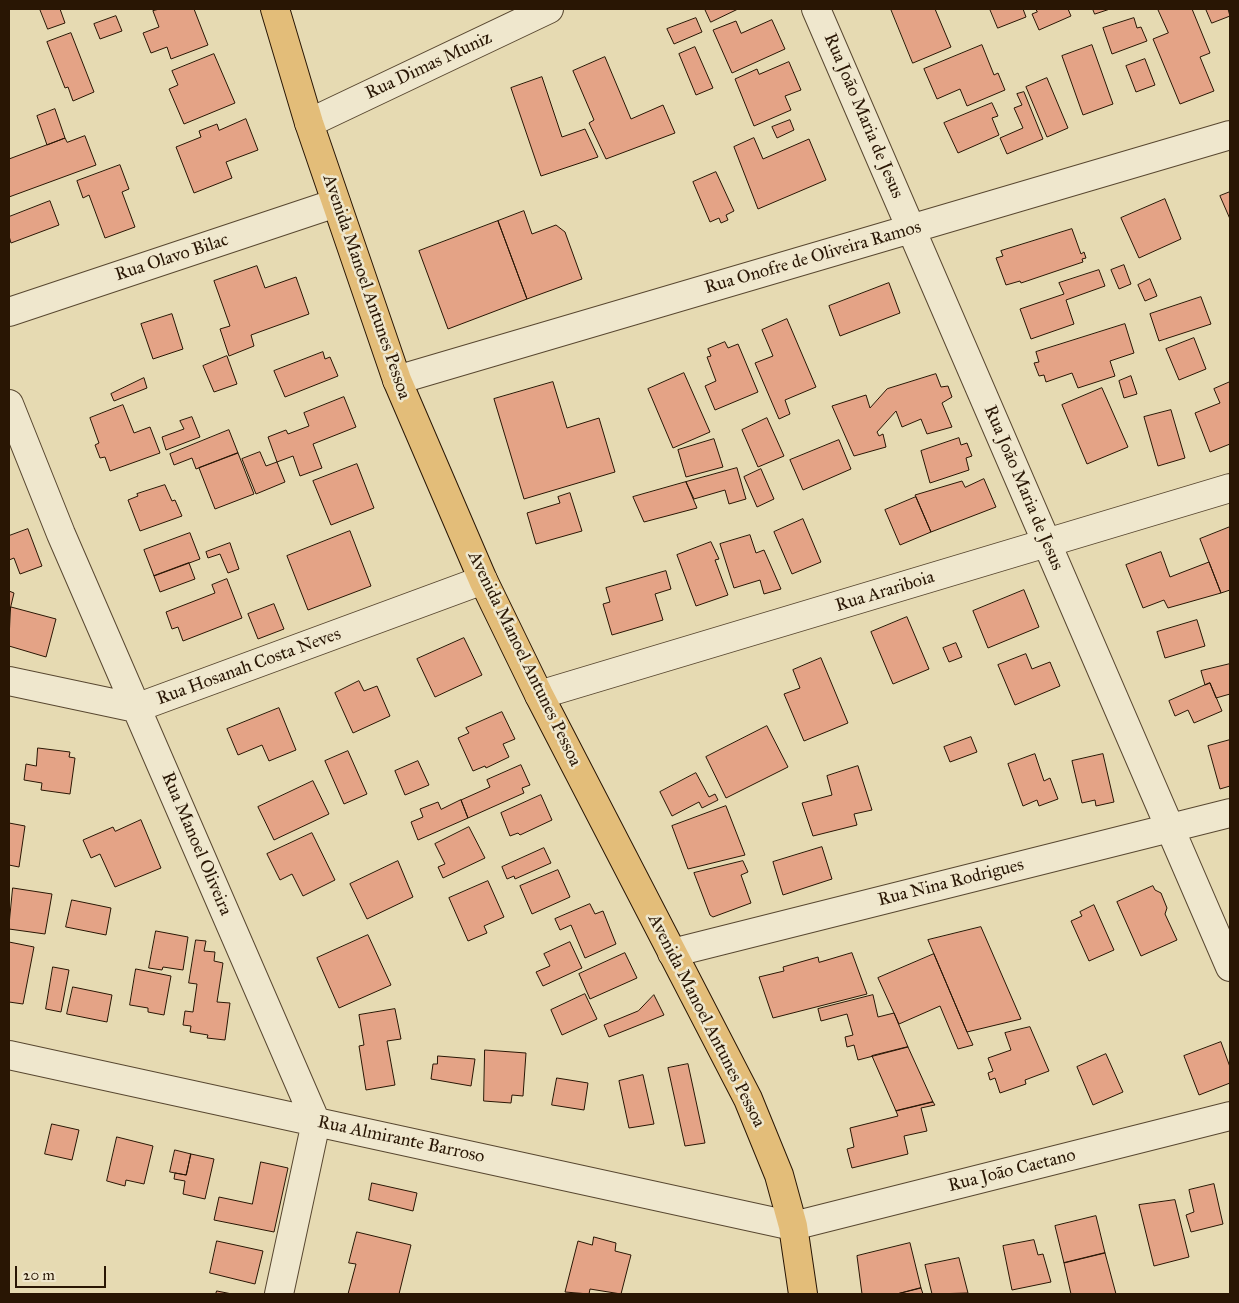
<!DOCTYPE html>
<html>
<head>
<meta charset="utf-8">
<style>
	body { margin:0 }
	#map { position:relative; width:1239px; height:1303px; overflow:hidden; background:#e6dab2; font-family:"IM FELL Great Primer",serif }
	canvas { display:block }
	.frame { position:absolute; inset:0; border:10px solid #291604; pointer-events:none }
	.scale { position:absolute; left:15px; top:1266px; width:91px; height:22px; box-sizing:border-box; border:2px solid #291604; border-top:0; padding-left:6px; font-size:15px; line-height:18px; white-space:nowrap; color:#291604; -webkit-text-stroke:4px #efe7cd; paint-order:stroke }
</style>
</head>
<body>
<div id="map">
<canvas width="1239" height="1303"></canvas>
<div class="frame"></div>
<div class="scale">20 m</div>
</div>
<script>
const c = document.querySelector('canvas').getContext('2d');
c.lineJoin = 'round';
function fill(path, color) { c.fillStyle = color; c.fill(path, 'evenodd'); }
function trace(path, color, width, dash) { c.strokeStyle = color; c.lineWidth = width; c.lineCap = dash ? 'butt' : 'round'; c.setLineDash(dash || []); c.stroke(path); }
function label(font, color, halo, rows, align = 'center') {
  c.font = font + ' "IM FELL Great Primer",serif'; c.lineWidth = 5; c.setLineDash([]); c.textBaseline = 'middle'; c.strokeStyle = halo; c.fillStyle = color; for (const [text, x, y, turn = 0] of rows) {
    c.save(); c.translate(x, y); c.rotate((+turn || 0) * Math.PI / 180); c.textAlign = isNaN(turn) ? turn : align; if (halo) c.strokeText(text, 0, 0); c.fillText(text, 0, 0); c.restore();
  }
}
const building = new Path2D(`
	M40 9H60L65 23 48 29Z
	M160 9H194L208 45 171 59 167 47 151 53 143 33 159 27 153 11Z
	M705 9H738L711 22Z
	M891 9H935L951 47 913 63Z
	M990 9H1023L1026 17 998 28Z
	M1036 9H1068L1071 16 1039 30 1032 14 1037 12Z
	M1093 9H1110L1095 14Z
	M1158 9H1192L1210 53 1200 57 1214 91 1180 104 1153 39 1168 33Z
	M1206 9H1228L1230 16 1212 23Z
	M116 16 122 31 100 39 94 24Z
	M696 18 702 32 674 44 667 29Z
	M1134 18 1137 28 1141 27 1147 41 1112 54 1103 28Z
	M772 20 785 49 732 73 713 30 736 21 741 33Z
	M71 33 94 92 73 101 68 87 65 88 47 42Z
	M982 45 994 75 998 73 1005 90 967 106 960 89 937 99 924 69Z
	M1092 45 1113 104 1083 115 1062 56Z
	M695 47 713 88 696 95 679 54Z
	M214 54 235 103 184 124 169 89 178 85 172 71Z
	M605 57 631 119 663 105 675 133 606 159 589 123 594 120 573 71Z
	M1145 59 1155 85 1136 92 1126 66Z
	M789 62 801 90 785 96 791 110 754 126 735 79 757 69 759 74Z
	M542 77 562 137 585 129 598 157 541 176 511 88Z
	M1047 78 1068 128 1047 137 1026 87Z
	M1024 92 1043 139 1007 154 1000 138 1023 128 1014 108 1022 105 1017 94Z
	M992 103 998 116 992 118 999 135 958 153 944 123Z
	M55 109 65 138 47 145 37 116Z
	M246 119 258 150 226 162 232 178 194 193 176 147 201 137 199 131 217 124 219 130Z
	M790 120 794 130 777 138 772 127Z
	M85 136 96 165 9 197V159L65 138 67 142Z
	M754 138 763 159 809 139 826 180 758 209 734 147Z
	M120 165 129 189 122 192 135 227 105 238 89 195 83 198 77 181Z
	M716 172 734 211 726 215 728 220 721 223 719 218 710 222 693 182Z
	M1230 192V219L1220 196Z
	M1165 199 1181 239 1139 258 1121 218Z
	M50 201 59 225 11 243 9 236V217Z
	M524 211 532 234 556 225 565 232 582 279 527 299 498 221Z
	M498 221 527 299 448 329 419 251Z
	M1072 229 1081 254 1084 252 1086 258 1082 259 1083 262 1021 283 1020 281 1006 285 996 258 1003 256 1001 251Z
	M1124 265 1131 284 1119 289 1111 270Z
	M257 266 265 288 296 277 309 314 251 335 254 346 229 356 220 329 230 326 214 281Z
	M1099 270 1105 286 1066 300 1074 324 1031 339 1020 309 1064 294 1059 283Z
	M1150 279 1157 296 1145 301 1138 285Z
	M889 283 900 313 840 336 829 306Z
	M1201 297 1211 324 1159 341 1150 314Z
	M172 314 183 349 153 359 141 324Z
	M787 319 816 387 785 400 790 414 779 419 755 363 773 356 762 330Z
	M1125 324 1134 353 1110 361 1115 376 1078 388 1072 373 1046 382 1044 375 1039 376 1034 363 1039 362 1036 352Z
	M1194 338 1206 369 1179 380 1166 349Z
	M725 342 728 348 738 344 758 392 715 410 705 386 716 381 707 357 711 356 708 349Z
	M323 352 325 359 330 357 338 376 285 397 274 371Z
	M227 356 237 384 214 392 203 366Z
	M684 373 710 432 673 448 648 389Z
	M936 374 941 387 948 386 952 397 942 403 952 427 927 434 921 419 902 427 896 411 877 432 879 436 883 434 886 447 854 456 832 406 866 395 870 408 887 389Z
	M1131 376 1137 394 1124 398 1119 381Z
	M144 378 147 388 114 401 111 394Z
	M553 382 567 428 599 418 615 472 524 499 494 399Z
	M1230 382V444L1210 452 1195 413 1220 403 1214 389Z
	M1102 388 1128 447 1087 464 1062 405Z
	M344 397 356 427 313 444 322 468 300 476 293 456 277 462 268 437 286 430 288 434 309 426 304 413Z
	M123 405 134 433 150 427 160 453 110 471 105 457 100 458 95 445 99 443 90 418Z
	M1171 410 1185 458 1158 466 1144 417Z
	M192 417 200 437 166 450 162 437 184 429 180 421Z
	M767 418 784 456 758 467 742 430Z
	M229 430 238 453 196 469 192 458 174 465 170 454Z
	M959 438 961 445 967 443 972 456 966 458 969 470 930 483 921 451Z
	M714 439 723 467 686 477 678 450Z
	M839 440 851 469 803 490 790 460Z
	M260 452 266 466 277 462 285 482 256 494 242 459Z
	M238 453 254 494 215 509 199 468Z
	M357 464 374 508 331 525 313 481Z
	M737 468 746 499 729 504 725 490 694 499 686 482Z
	M761 469 774 499 757 507 744 477Z
	M984 479 996 507 931 532 915 495 962 481 965 487Z
	M686 482 697 508 644 522 633 497Z
	M165 485 172 501 175 500 182 516 140 531 128 500 138 496 137 494Z
	M570 493 582 531 536 544 527 513 560 503 558 497Z
	M916 497 931 532 900 545 885 510Z
	M803 519 821 562 792 574 774 532Z
	M1230 527V590L1221 593 1200 539Z
	M28 529 42 566 20 574 14 558 9 560V536Z
	M350 531 371 586 308 610 287 556Z
	M190 533 200 559 154 576 144 550Z
	M750 535 756 553 764 550 781 589 764 594 760 580 734 588 720 544Z
	M711 542 719 559 715 560 728 595 696 606 677 555Z
	M230 543 239 569 228 573 220 554 208 558 206 552Z
	M1161 552 1170 577 1209 562 1221 593 1168 608 1164 600 1143 608 1126 565Z
	M189 563 195 579 160 592 154 576Z
	M666 571 671 589 655 594 663 620 612 635 603 604 610 602 606 588Z
	M227 579 242 618 183 641 178 627 172 629 166 612 215 593 212 585Z
	M1024 590 1039 627 988 648 973 611Z
	M9 591 14 593 9 614Z
	M274 604 284 629 258 639 248 614Z
	M11 607 56 619 46 657 9 646Z
	M907 617 929 669 893 684 871 632Z
	M1197 620 1205 646 1165 658 1157 632Z
	M464 638 482 675 435 697 417 659Z
	M956 643 962 657 949 662 943 648Z
	M1026 654 1032 669 1050 662 1060 686 1015 705 998 665Z
	M821 658 848 723 804 741 784 694 800 688 793 670Z
	M1230 664V694L1216 698 1210 683 1205 685 1201 671Z
	M359 681 364 691 377 686 390 716 353 733 335 693Z
	M1210 683 1222 711 1194 723 1188 710 1175 716 1169 701Z
	M279 708 296 750 269 761 262 745 238 755 227 729Z
	M502 712 515 739 503 744 509 757 486 768 485 766 473 771 458 738 469 733 466 728Z
	M767 726 788 767 726 798 706 757Z
	M971 737 977 752 950 762 944 747Z
	M1230 740V786L1220 789 1208 746Z
	M38 748 70 752 69 757 75 758 70 794 41 790 42 783 24 780 26 764 36 766Z
	M348 751 367 794 344 804 325 761Z
	M1035 754 1044 781 1050 778 1058 799 1039 806 1037 800 1023 806 1008 764Z
	M1103 754 1114 802 1096 806 1095 800 1082 803 1072 761Z
	M418 761 429 785 405 795 395 771Z
	M521 765 530 785 522 788 524 793 468 818 461 800 490 787 487 780Z
	M858 766 872 810 854 814 857 825 813 836 802 803 832 795 827 776Z
	M696 773 709 797 715 794 718 800 702 808 699 802 672 816 660 792Z
	M313 781 329 814 274 840 258 807Z
	M541 795 552 820 520 835 518 833 510 836 501 813Z
	M461 800 468 818 418 840 411 822 423 817 420 809 438 802 441 809Z
	M726 806 745 855 688 869 672 826Z
	M141 820 161 868 115 887 100 854 91 858 83 840 113 827 115 831Z
	M9 823 25 826 19 867 9 865Z
	M469 827 485 858 443 878 438 867 445 864 435 844Z
	M312 833 335 880 303 896 292 874 280 880 267 854Z
	M822 847 832 879 783 895 773 862Z
	M544 848 551 863 515 879 514 876 507 879 502 867Z
	M398 861 413 897 367 919 350 884Z
	M743 861 748 872 741 875 751 903 713 917 710 915 694 873Z
	M558 870 570 897 532 914 520 886Z
	M488 881 504 917 484 926 487 933 468 941 449 898Z
	M1153 886 1155 890 1161 893 1167 908 1165 914 1177 940 1141 956 1117 902Z
	M13 888 52 894 45 934 9 929Z
	M72 900 111 908 106 935 66 927Z
	M590 904 595 914 603 911 616 944 585 958 571 925 560 930 555 919Z
	M1094 905 1114 950 1089 961 1071 921 1082 916 1080 912Z
	M981 927 1021 1019 967 1032 928 940Z
	M156 931 188 937 183 970 163 967 162 970 149 968Z
	M368 935 391 985 339 1008 317 958Z
	M196 940 206 941 204 951 215 952 214 961 223 963 217 1002 230 1003 225 1040 207 1038 208 1035 190 1032 191 1026 183 1025 185 1011 193 1012 197 984 189 983Z
	M9 942 34 947 23 1004 9 1002Z
	M570 942 582 968 543 986 536 972 550 966 544 954Z
	M625 953 637 978 590 999 579 974Z
	M852 953 867 994 773 1018 759 977 784 971 783 967 818 957 819 962Z
	M934 954 967 1032 973 1045 958 1049 940 1006 899 1024 878 978Z
	M53 967 69 970 61 1012 46 1009Z
	M136 969 171 976 164 1015 148 1012V1008L130 1005Z
	M73 987 112 995 107 1022 67 1014Z
	M585 994 597 1019 562 1035 551 1010Z
	M654 995 664 1015 609 1037 604 1025 638 1011Z
	M873 995 878 1017 894 1013 908 1047 858 1060 854 1045 847 1047 845 1037 853 1035 847 1014 821 1021 818 1009Z
	M395 1009 401 1039 387 1041 395 1085 366 1090 359 1046 364 1045 359 1015Z
	M1030 1027 1049 1071 1025 1080 1026 1084 1000 1093 995 1078 990 1080 988 1073 993 1071 988 1058 1011 1050 1005 1033Z
	M1221 1042 1230 1067V1083L1199 1095 1184 1056Z
	M908 1047 933 1102 896 1111 872 1056Z
	M485 1050 526 1053 523 1096 512 1095 511 1103 484 1101Z
	M1106 1054 1123 1092 1093 1105 1077 1067Z
	M438 1056 475 1059 471 1086 431 1079 433 1064H437Z
	M688 1064 705 1143 685 1146 668 1068Z
	M643 1075 654 1124 629 1128 619 1081Z
	M557 1078 588 1083 584 1110 552 1105Z
	M933 1102 935 1105 921 1108 927 1131 904 1136 908 1154 852 1168 847 1149 854 1147 850 1128 898 1116 896 1111Z
	M52 1124 79 1130 72 1160 45 1154Z
	M117 1137 153 1146 144 1184 126 1180 125 1186 107 1181Z
	M175 1150 191 1154 186 1175 170 1172Z
	M191 1154 214 1159 205 1199 183 1194 185 1181 174 1179 175 1173 186 1175Z
	M261 1162 288 1168 274 1232 214 1220 219 1197 252 1204Z
	M372 1183 417 1193 413 1211 369 1200Z
	M1214 1184 1223 1224 1191 1232 1186 1215 1194 1212 1189 1190Z
	M1175 1200 1189 1257 1154 1266 1139 1205Z
	M1096 1216 1105 1253 1064 1263 1055 1226Z
	M357 1232 411 1245 399 1294H348L356 1264 349 1263Z
	M594 1237 616 1243 615 1251 631 1255 621 1294 590 1289 589 1294 565 1292 578 1241 592 1245Z
	M1034 1240 1038 1255 1043 1254 1051 1282 1012 1290 1003 1246Z
	M217 1241 263 1251 255 1284 210 1273Z
	M910 1243 921 1288 897 1294H862L857 1256Z
	M1105 1253 1116 1294H1071L1064 1263Z
	M959 1258 968 1293 932 1294 925 1265Z
	M921 1288 923 1294H897Z
	M217 1291 232 1294H216Z`);
fill(building, '#e4a386');
trace(building, '#291604', 1);
const minor = new Path2D(`
	M816 9 1230 967
	M309 123 549 9
	M9 312 336 203
	M397 380 1230 135
	M9 404 61 534 316 1122 279 1294
	M9 681 136 708 483 580
	M539 695 1230 488
	M672 953 1230 813
	M9 1055 793 1226 1230 1116`);
const primary = new Path2D(`
	M275 9 309 123 397 380 483 580 539 695 748 1099 779 1175 793 1226 803 1294`);
trace(minor, '#584730', 30);
trace(primary, '#291604', 30);
trace(minor, '#efe7cd', 28);
trace(primary, '#e3bd79', 28);
label('18px', '#291604', '#efe7cd', [
	["Rua Dimas Muniz",429,66,-25],
	["Rua João Maria de Jesus",863,116,67],
	["Rua Olavo Bilac",172,258,-18],
	["Rua Onofre de Oliveira Ramos",813,258,-16],
	["Avenida Manoel Antunes Pessoa",366,287,71],
	["Rua João Maria de Jesus",1023,488,67],
	["Rua Arariboia",885,592,-17],
	["Avenida Manoel Antunes Pessoa",524,659,64],
	["Rua Hosanah Costa Neves",249,667,-20],
	["Rua Manoel Oliveira",196,844,67],
	["Rua Nina Rodrigues",951,883,-14],
	["Avenida Manoel Antunes Pessoa",706,1021,63],
	["Rua Almirante Barroso",401,1140,12],
	["Rua João Caetano",1012,1171,-14]
]);
</script>
</body>
</html>
